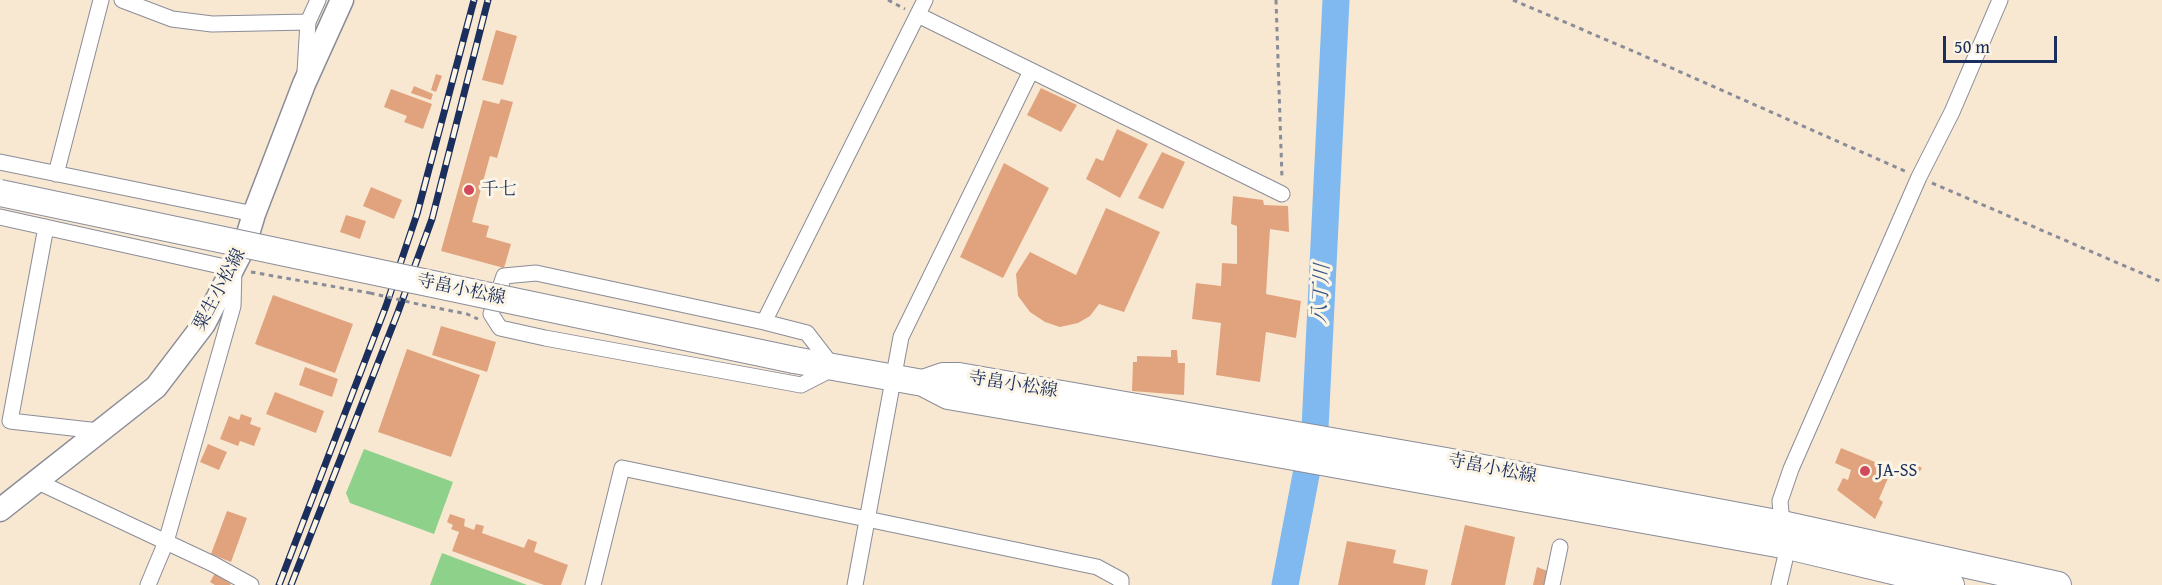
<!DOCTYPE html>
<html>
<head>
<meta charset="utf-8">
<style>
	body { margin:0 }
	#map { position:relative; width:2162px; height:585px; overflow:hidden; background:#f8e8d2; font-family:"Gentium Book Plus",serif }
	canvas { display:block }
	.scale { position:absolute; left:1943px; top:36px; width:114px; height:27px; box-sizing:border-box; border:3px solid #1b2f5e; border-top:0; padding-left:8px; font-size:18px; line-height:21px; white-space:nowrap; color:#1b2f5e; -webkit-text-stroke:4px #fcf5e5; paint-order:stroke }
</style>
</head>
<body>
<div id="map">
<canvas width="2162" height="585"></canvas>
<div class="scale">50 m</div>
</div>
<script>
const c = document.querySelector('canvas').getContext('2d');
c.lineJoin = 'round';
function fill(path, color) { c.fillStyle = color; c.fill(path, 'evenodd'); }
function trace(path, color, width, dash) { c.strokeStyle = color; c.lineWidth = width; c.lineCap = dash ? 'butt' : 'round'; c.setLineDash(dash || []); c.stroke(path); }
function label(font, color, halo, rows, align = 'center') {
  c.font = font + ' "Gentium Book Plus","Noto Serif JP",serif'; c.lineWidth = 6; c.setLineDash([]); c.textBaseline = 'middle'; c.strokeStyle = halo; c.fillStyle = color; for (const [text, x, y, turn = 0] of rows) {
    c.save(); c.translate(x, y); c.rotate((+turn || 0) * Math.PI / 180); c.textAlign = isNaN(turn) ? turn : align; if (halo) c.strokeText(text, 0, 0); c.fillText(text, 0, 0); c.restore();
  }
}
fill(new Path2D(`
	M364 449 453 482 434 534 350 503 346 493Z
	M442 553 527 585H430Z`), '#8dd18a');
trace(new Path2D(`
	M1285 585 1315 428 1336 0`), '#7fb9f0', 27);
fill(new Path2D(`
	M496 30 517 36 503 85 482 80Z
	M436 74 442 76 436 92 431 90Z
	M414 86 433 94 431 100 411 93Z
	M1041 88 1077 105 1061 132 1027 115Z
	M391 89 432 104 423 129 404 122 407 116 384 107Z
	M501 99 513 102 497 158 490 156 472 222 489 226 486 237 511 244 504 268 441 251 483 100 499 104Z
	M1117 129 1148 144 1120 198 1086 179 1096 158 1103 161Z
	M1162 152 1185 162 1163 209 1138 198Z
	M1004 163 1049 188 1003 278 960 257Z
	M371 187 402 200 394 219 363 206Z
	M1233 196 1263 200 1264 205 1288 206 1289 232 1270 229 1266 294 1301 301 1296 338 1266 332 1260 382 1216 375 1221 323 1192 319 1196 283 1221 286 1222 263 1237 264V226L1231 224Z
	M1106 208 1160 232 1124 312 1099 304 1090 316 1078 323 1060 327 1045 322 1030 312 1018 296 1016 274 1030 252 1076 275Z
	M346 215 366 221 360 239 340 232Z
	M273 295 353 324 335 373 255 344Z
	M441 326 496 342 487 372 432 355Z
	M407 349 480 375 451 457 378 432Z
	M1171 350H1177L1178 363H1185L1184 395 1132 391 1133 362H1137V356L1171 357Z
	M305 367 338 379 332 397 299 385Z
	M275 392 324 411 316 433 266 414Z
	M241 414 252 418 250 424 261 428 254 446 240 441 238 446 220 439 229 416 239 420Z
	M208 444 227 452 219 470 200 462Z
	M1841 448 1892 469 1879 499 1883 502 1875 519 1837 490 1843 478 1848 480 1851 470 1835 463Z
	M1914 464 1922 468 1918 474 1911 471Z
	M227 511 247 518 231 562 211 554Z
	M450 514 465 519 464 526 474 530 476 524 484 526 482 533 524 548 528 539 537 542 534 552 568 565 561 585H544L452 551 459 532 451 529 453 525 447 522Z
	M1465 525 1515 537 1505 585H1451Z
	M1347 541 1396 550 1393 563 1428 570 1425 585H1338Z
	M1537 567 1550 572 1547 585H1533Z
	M215 573 231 584 230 585H215L210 582Z`), '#e1a37e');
const minor = new Path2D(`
	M122 0 172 19 212 24 308 22
	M918 15 1282 194
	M305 72 308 22 318 0
	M0 162 254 214
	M56 174 101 0
	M0 217 234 269 233 306 166 542 148 585
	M46 227 10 421 99 431
	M536 273 764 322 807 333 834 368 801 385 545 338 500 328 491 314 504 276Z
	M764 322 925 0
	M36 481 213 564 251 585
	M593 585 622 468 1097 567 1121 580V585
	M855 585 901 337 1031 71
	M1552 585 1560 547
	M1779 585 1788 546 1782 524 1780 501 1791 469 1919 177 1952 112 2000 0`);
const secondary = new Path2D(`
	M0 510 156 387 204 324 244 247 254 214 304 84 342 0`);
const primary = new Path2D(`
	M794 360 923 383 948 396 1144 430 1788 546 1951 585
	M923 383 943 376H959L1446 461 1782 524 2058 585`);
trace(minor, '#8a8c98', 17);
trace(secondary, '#8a8c98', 25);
trace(primary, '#8a8c98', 28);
trace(new Path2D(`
	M888 0 905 9
	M1276 0 1282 178
	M1513 0 1642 55 1907 172
	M1932 183 2162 282
	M251 272 370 293
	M422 305 467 314 478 319`), '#8a8c98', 3, [4.5, 4.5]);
trace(minor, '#fff', 15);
trace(secondary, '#fff', 22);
trace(primary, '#fff', 26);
const rail = new Path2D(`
	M279 585 386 306 417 214 474 0
	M291 585 398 312 432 219 488 0`);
trace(rail, '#1b2f5e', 7);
trace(rail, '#fcf5e5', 4.5, [14]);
const primaryBridge = new Path2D(`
	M0 193 794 360`);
trace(primaryBridge, '#8a8c98', 28, []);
trace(new Path2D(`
	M370 293 422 305`), '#8a8c98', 3, [4.5, 4.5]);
trace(primaryBridge, '#fff', 26);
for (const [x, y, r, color] of [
	[469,190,6,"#d1495b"],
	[1865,471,6,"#d1495b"]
]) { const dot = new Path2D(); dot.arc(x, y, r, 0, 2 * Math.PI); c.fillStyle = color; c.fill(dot); trace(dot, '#fcf5e5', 2); }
label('18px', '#1b2f5e', '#fcf5e5', [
	["千七",481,190],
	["JA-SS",1877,471]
], 'left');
label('18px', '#1b2f5e', '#fcf5e5', [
	["粟生小松線",220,290,-62],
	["寺畠小松線",461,290,12],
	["寺畠小松線",1013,385,9],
	["寺畠小松線",1492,469,11]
]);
label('italic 20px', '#39588a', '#fcf5e5', [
	["八丁川",1322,294,-87]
]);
</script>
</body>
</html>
